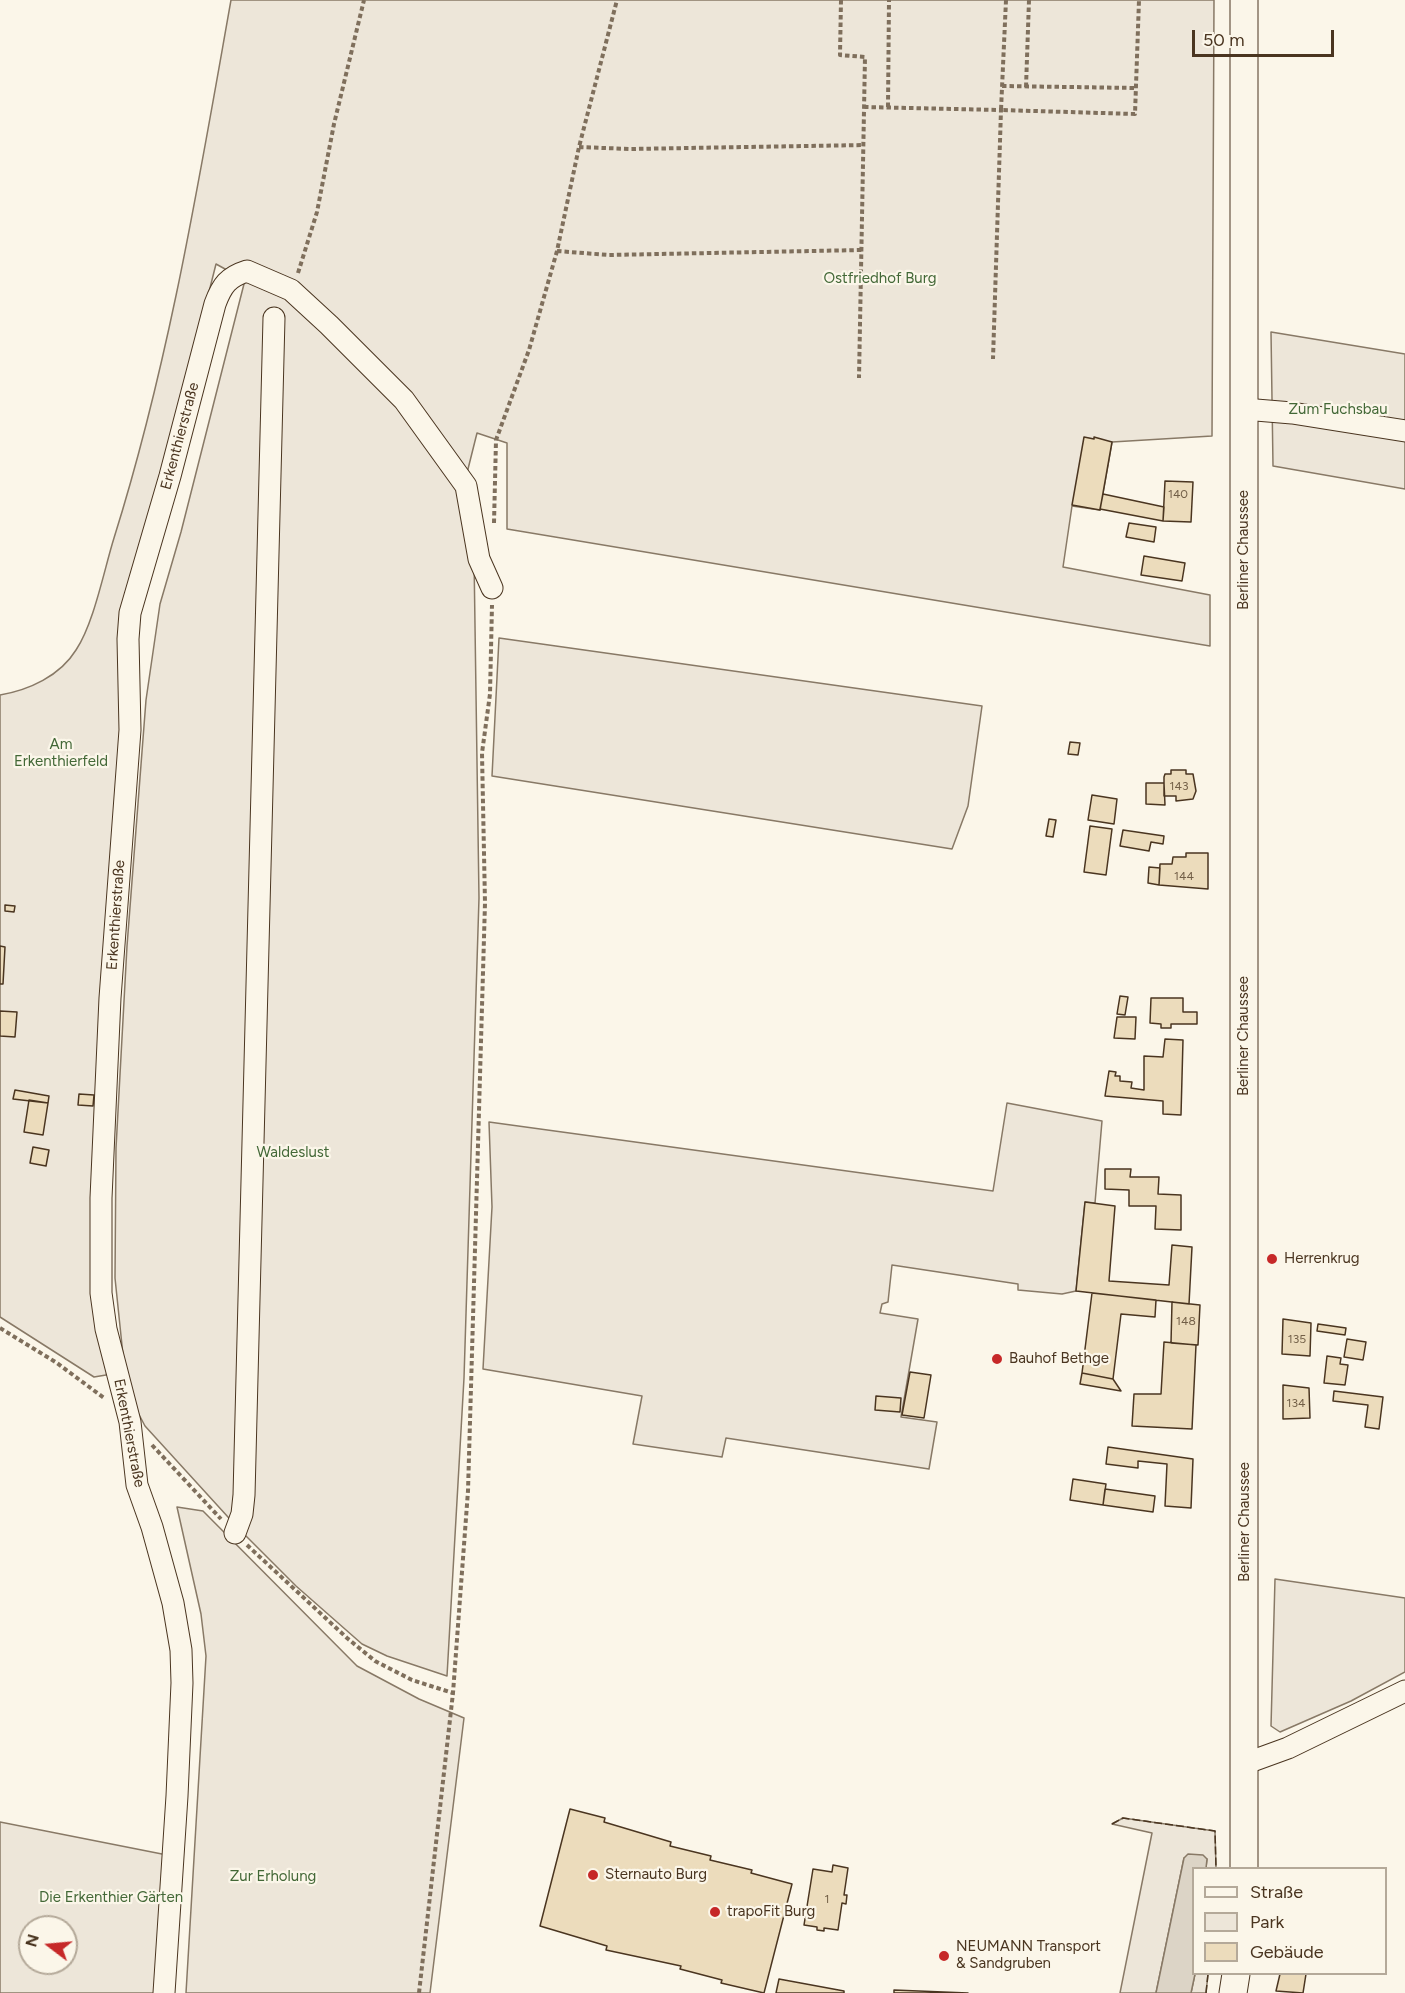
<!DOCTYPE html>
<html>
<head>
<meta charset="utf-8">
<style>
	body { margin:0 }
	#map { position:relative; width:1405px; height:1993px; overflow:hidden; background:#fbf6e9; font-family:Figtree,sans-serif }
	canvas { display:block }
	.legend { position:absolute; left:1192px; top:1867px; width:195px; height:108px; box-sizing:border-box; background:#fbf6e9; border:2px solid #b4a999; margin:0; padding:8px 10px; list-style:none; font-size:18px; color:#4a3520 }
	.legend li { display:flex; align-items:center; gap:12px; height:30px }
	.legend b { width:30px; border:2px solid #b4a999 }
	.north { position:absolute; left:18px; top:1915px; width:60px; height:60px; box-sizing:border-box; background:#fbf6e9; border:2px solid #b4a999; border-radius:50%; rotate:286deg; font-size:16px; font-weight:700; line-height:24px; text-align:center; color:#4a3520 }
	.north::after { content:''; display:block; margin:auto; width:21px; height:27px; background:#c62828; clip-path:polygon(50% 0,100% 100%,50% 72%,0 100%) }
	.scale { position:absolute; left:1192px; top:30px; width:142px; height:27px; box-sizing:border-box; border:3px solid #4a3520; border-top:0; padding-left:8px; font-size:18px; line-height:21px; white-space:nowrap; color:#4a3520; -webkit-text-stroke:4px #fbf6e9; paint-order:stroke }
</style>
</head>
<body>
<div id="map">
<canvas width="1405" height="1993"></canvas>
<ul class="legend">
<li><b style="height:8px;background:#fbf6e9"></b>Straße</li>
<li><b style="height:16px;background:#ede6d9"></b>Park</li>
<li><b style="height:16px;background:#ecdcbc"></b>Gebäude</li>
</ul>
<div class="north">N</div>
<div class="scale">50 m</div>
</div>
<script>
const c = document.querySelector('canvas').getContext('2d');
c.lineJoin = 'round';
function fill(path, color) { c.fillStyle = color; c.fill(path, 'evenodd'); }
function trace(path, color, width, dash) { c.strokeStyle = color; c.lineWidth = width; c.lineCap = dash ? 'butt' : 'round'; c.setLineDash(dash || []); c.stroke(path); }
function label(font, color, halo, rows, align = 'center') {
  c.font = font + ' Figtree,sans-serif'; c.lineWidth = 4.5; c.setLineDash([]); c.textBaseline = 'middle'; c.strokeStyle = halo; c.fillStyle = color; for (const [text, x, y, turn = 0] of rows) {
    c.save(); c.translate(x, y); c.rotate((+turn || 0) * Math.PI / 180); c.textAlign = isNaN(turn) ? turn : align; if (halo) c.strokeText(text, 0, 0); c.fillText(text, 0, 0); c.restore();
  }
}
const green = new Path2D(`
	M231 0H1214L1212 436 1112 442 1100 510 1072 506 1063 567 1210 595V646L507 529V443L477 433 463 489 474 557 479 898 464 1378 447 1676 387 1656 362 1644 296 1586 238 1528 145 1426 135 1407 123 1355 115 1278 116 1148 127 946 146 700 160 604 181 532 245 280 216 264 157 499 123 727 103 998 108 1369 106 1375 94 1377 0 1317V695C29 690 60 676 76 650 94 623 104 570 114 538 169 363 199 180 231 0Z
	M1271 332 1405 354V489L1273 466Z
	M499 638 982 706 968 806 952 849 492 776Z
	M1007 1103 1102 1121 1095 1203 1085 1202 1076 1291 1062 1294 1018 1290V1284L892 1265 888 1302 882 1304 880 1313 918 1319 901 1417 937 1422 929 1469 726 1438 722 1457 633 1444 642 1396 483 1369 492 1207 489 1122 993 1191Z
	M177 1507 203 1511 357 1666 419 1699 464 1718 430 1993H186L206 1656 201 1614Z
	M1275 1579 1405 1598V1672L1351 1701 1280 1732 1271 1726Z
	M1123 1818 1215 1831 1216 1868H1206L1207 1859 1184 1858 1156 1993H1120L1152 1833 1112 1824Z
	M0 1822 167 1855 156 1993H0ZM30 1927H66V1963H30Z
	M1195 1974H1208L1206 1993H1191Z`);
fill(green, '#ede6d9');
trace(green, '#887966', 1.5);
const water = new Path2D(`
	M1188 1854 1203 1855 1207 1859 1206 1868H1194L1195 1974 1191 1993H1156L1184 1858Z`);
fill(water, '#dcd4c6');
trace(water, '#887966', 1.5);
const building = new Path2D(`
	M1084 437 1094 439V437L1112 442 1100 510 1072 505Z
	M1165 481 1193 482 1191 522 1163 521Z
	M1103 494 1164 507 1163 521 1100 509Z
	M1129 523 1156 527 1154 542 1126 537Z
	M1144 556 1185 563 1182 581 1141 575Z
	M1070 742 1080 743 1078 755 1068 754Z
	M1171 770H1186V774H1193L1196 791 1193 799 1176 801V796H1164V777L1165 774H1171Z
	M1146 783H1164L1165 805 1146 804Z
	M1092 795 1117 799 1114 824 1088 820Z
	M1049 819 1056 820 1053 837 1046 836Z
	M1090 826 1112 829 1106 875 1084 872Z
	M1123 830 1164 836 1163 844 1151 842 1149 851 1120 846Z
	M1186 853H1208V889L1159 885 1160 864H1172L1173 857H1186Z
	M1149 867 1160 868 1159 885 1148 883Z
	M5 905 15 906 14 912 5 911Z
	M0 946 5 947 3 984H0Z
	M1120 996 1128 997 1125 1015 1117 1014Z
	M1151 998H1183V1012H1197V1024H1171V1028H1161V1024L1150 1023Z
	M0 1011 17 1012 15 1037 0 1036Z
	M1117 1017H1136L1135 1039 1114 1038Z
	M1165 1039 1183 1040 1181 1115 1163 1114V1101L1105 1096 1109 1071 1116 1072 1115 1076H1120V1081L1132 1082 1131 1088 1144 1090V1056L1163 1057Z
	M15 1090 49 1096 48 1103 13 1099Z
	M79 1094 94 1095 93 1106 78 1105Z
	M29 1100 48 1103 43 1135 24 1132Z
	M33 1147 49 1150 46 1166 30 1163Z
	M1105 1169H1131L1130 1177H1159L1158 1194 1181 1195V1230L1155 1229 1156 1206H1129V1190L1105 1189Z
	M1085 1202 1115 1206 1109 1281 1169 1285 1172 1245 1192 1247 1189 1304 1076 1291Z
	M1092 1293 1156 1300 1155 1317 1121 1314 1113 1379 1082 1373Z
	M1172 1302 1200 1305 1198 1345 1171 1343Z
	M1283 1319 1311 1323 1310 1356 1282 1354Z
	M1318 1324 1346 1328 1345 1335 1317 1331Z
	M1347 1339 1366 1342 1363 1360 1344 1357Z
	M1164 1342 1196 1345 1192 1429 1132 1426 1134 1394H1161Z
	M1327 1356 1341 1358 1340 1364 1348 1365 1345 1385 1324 1383Z
	M910 1372 931 1375 924 1418 902 1415Z
	M1082 1373 1113 1379 1121 1391 1080 1384Z
	M1283 1385 1309 1388 1310 1418 1283 1419Z
	M1334 1391 1383 1397 1379 1429 1365 1427 1368 1405 1333 1401Z
	M876 1396 901 1398 900 1412 875 1410Z
	M1108 1447 1193 1459 1191 1508 1165 1506 1167 1464 1138 1461V1468L1106 1464Z
	M1073 1479 1106 1484 1103 1505 1070 1500Z
	M1105 1489 1155 1496 1153 1512 1103 1505Z
	M570 1809 605 1818 604 1822 671 1842 670 1846 711 1856 710 1860 752 1870 751 1873 792 1884 764 1993 721 1983 722 1980 680 1969 681 1966 606 1950 607 1946 540 1926Z
	M833 1865 848 1868 844 1895H847L846 1904 842 1903 838 1930 824 1928V1931L817 1930V1927L804 1925 813 1869 832 1872Z
	M1280 1974H1306L1303 1993 1276 1991Z
	M779 1979 844 1991V1993H776Z
	M894 1990 968 1993H894Z`);
fill(building, '#ecdcbc');
trace(building, '#4a3520', 1.5);
const minor = new Path2D(`
	M1244 409 1292 413 1405 431
	M235 1533 242 1514 244 1495 274 318
	M1244 1764 1288 1748 1405 1691
	M164 1993 177 1796 182 1683 181 1650 173 1603 152 1527 137 1485 130 1422 106 1329 101 1293V1198L110 998 130 730 128 639 130 613 170 476 215 304C222 285 228 277 247 271L291 290 329 325 404 400 466 486 479 559 492 588`);
const major = new Path2D(`
	M1244 1868V0
	M1233 1993 1236 1974`);
trace(minor, '#4a3520', 23);
trace(major, '#4a3520', 29);
trace(new Path2D(`
	M841 0 840 55 865 57 859 378
	M1006 0 1001 110 1135 114 1139 0
	M1002 86 1136 88
	M1026 87 1029 0
	M864 107 1001 110 993 359
	M888 107 889 0
	M579 147 630 149 864 145
	M557 251 609 255 862 250
	M298 273 317 212 334 124 364 0
	M494 523 496 440 529 350 557 251 579 147 617 0
	M0 1328 57 1363 104 1398
	M152 1445 221 1519
	M247 1545 347 1638 375 1661 412 1680 453 1693
	M419 1993 453 1693 468 1491 485 903 482 753 490 694 492 605`), '#7f6f5c', 4, [4.5, 3]);
trace(minor, '#fbf6e9', 21);
trace(major, '#fbf6e9', 27);
trace(new Path2D(`
	M1112 1824 1123 1818 1215 1831 1216 1868
	M1206 1993 1208 1974`), '#4a3520', 1.5, [8, 3]);
for (const [x, y, r, color] of [
	[1272,1259,6,"#c62828"],
	[997,1359,6,"#c62828"],
	[593,1875,6,"#c62828"],
	[715,1912,6,"#c62828"],
	[944,1956,6,"#c62828"]
]) { const dot = new Path2D(); dot.arc(x, y, r, 0, 2 * Math.PI); c.fillStyle = color; c.fill(dot); trace(dot, '#fbf6e9', 2); }
label('12px', '#725f47', null, [
	["140",1178,494],
	["143",1179,786],
	["144",1184,876],
	["148",1186,1321],
	["135",1297,1339],
	["134",1296,1403],
	["1",827,1899]
]);
label('15px', '#436837', '#fbf6e9', [
	["Ostfriedhof Burg",880,279],
	["Zum Fuchsbau",1338,410],
	["Am",61,745],
	["Erkenthierfeld",61,762],
	["Waldeslust",293,1153],
	["Zur Erholung",273,1877],
	["Die Erkenthier Gärten",111,1898]
]);
label('15px', '#4a3520', '#fbf6e9', [
	["Erkenthierstraße",180,436,-75],
	["Berliner Chaussee",1244,550,-90],
	["Erkenthierstraße",116,915,-86],
	["Berliner Chaussee",1244,1036,-90],
	["Erkenthierstraße",129,1433,79],
	["Berliner Chaussee",1245,1522,-90]
]);
label('15px', '#4a3520', '#fbf6e9', [
	["Herrenkrug",1284,1259],
	["Bauhof Bethge",1009,1359],
	["Sternauto Burg",605,1875],
	["trapoFit Burg",727,1912],
	["NEUMANN Transport",956,1947],
	["& Sandgruben",956,1964]
], 'left');
</script>
</body>
</html>
